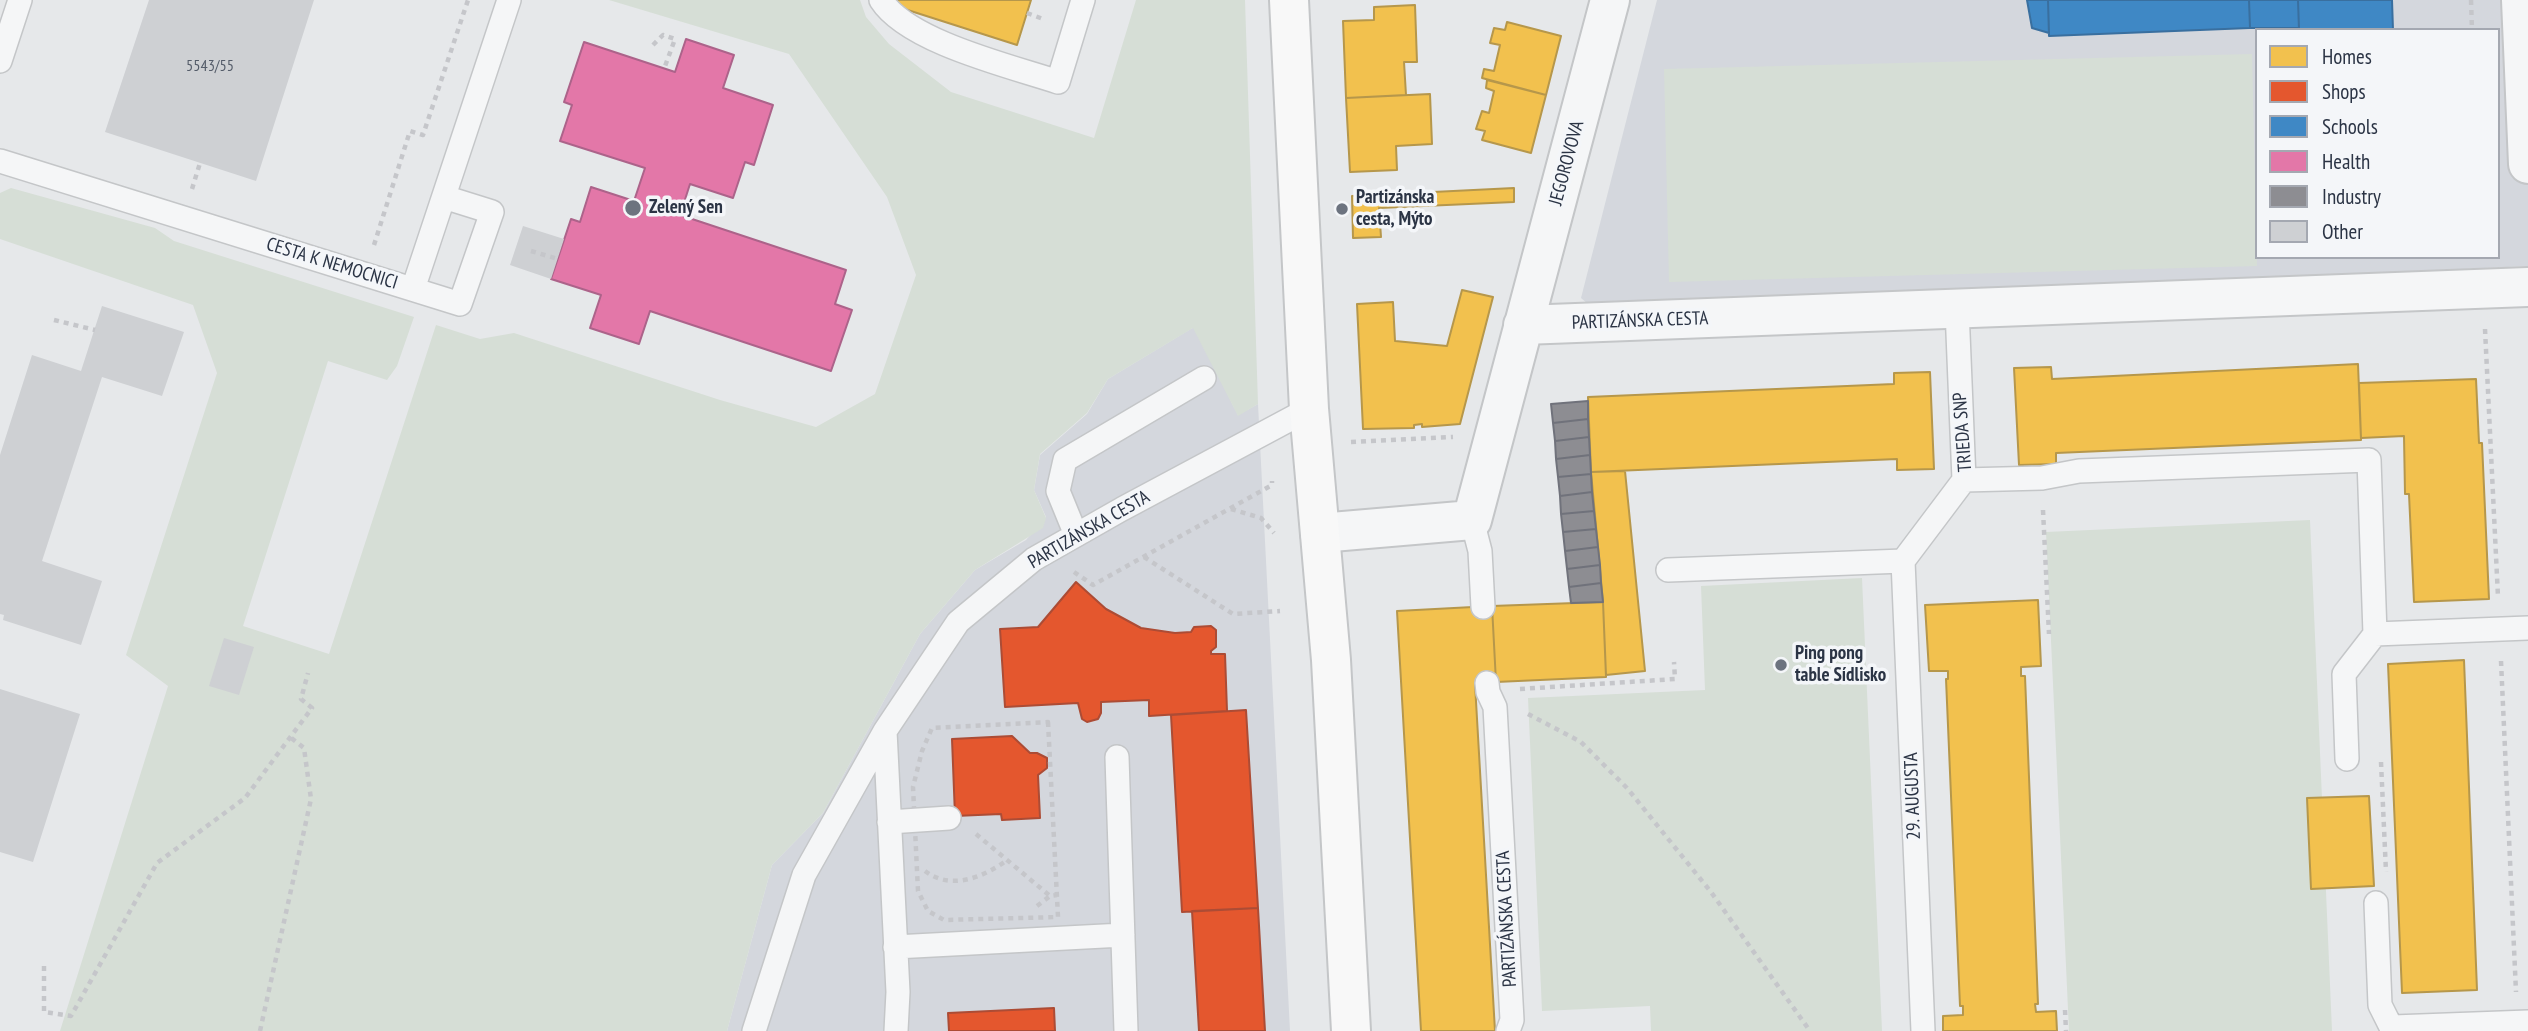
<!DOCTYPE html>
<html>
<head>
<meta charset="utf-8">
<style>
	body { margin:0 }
	#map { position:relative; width:2528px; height:1031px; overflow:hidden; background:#e6e8ea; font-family:"PT Sans Narrow",sans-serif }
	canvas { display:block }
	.legend { position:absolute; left:2255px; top:28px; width:245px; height:231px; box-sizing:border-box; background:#f4f6f9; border:2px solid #a4a8b1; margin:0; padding:9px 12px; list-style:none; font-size:21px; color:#2b3445 }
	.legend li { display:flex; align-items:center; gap:14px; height:35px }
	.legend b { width:35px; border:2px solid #a4a8b1 }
</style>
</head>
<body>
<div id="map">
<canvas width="2528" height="1031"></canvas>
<ul class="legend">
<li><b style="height:19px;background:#f2c14e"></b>Homes</li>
<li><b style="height:19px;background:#e4572e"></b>Shops</li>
<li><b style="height:19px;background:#3f88c5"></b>Schools</li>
<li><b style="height:19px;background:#e377a8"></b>Health</li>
<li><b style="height:19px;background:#8d8d92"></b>Industry</li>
<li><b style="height:19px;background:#ced0d3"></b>Other</li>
</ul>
</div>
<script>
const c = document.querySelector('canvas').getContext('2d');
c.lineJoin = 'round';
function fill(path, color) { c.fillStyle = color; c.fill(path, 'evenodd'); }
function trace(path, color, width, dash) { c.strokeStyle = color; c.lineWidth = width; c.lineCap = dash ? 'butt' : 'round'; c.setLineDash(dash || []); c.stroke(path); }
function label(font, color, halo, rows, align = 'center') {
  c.font = font + ' "PT Sans Narrow",sans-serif'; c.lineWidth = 7; c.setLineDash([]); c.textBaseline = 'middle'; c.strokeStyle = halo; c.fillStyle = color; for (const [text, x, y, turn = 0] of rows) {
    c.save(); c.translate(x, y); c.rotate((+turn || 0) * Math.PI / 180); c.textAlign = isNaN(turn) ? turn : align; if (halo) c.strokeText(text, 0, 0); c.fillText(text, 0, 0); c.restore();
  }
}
fill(new Path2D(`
	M1657 0H2528V266L1596 311 1581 298ZM2257 30H2498V257H2257Z
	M1194 327 1238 415 1258 404 1290 1031H727L772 865 823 813 920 634 975 570 1026 540 1046 517 1034 490 1040 455 1087 414 1108 379Z`), '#d4d7dd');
fill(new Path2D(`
	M609 0H860L866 17 889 44 951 92 1094 138 1136 0H1245L1258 404 1238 416 1193 328 1108 379 1087 413 1040 454 1034 490 1046 518 1043 528 975 570 920 634 823 813 772 865 727 1031H60L168 686 126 655 217 373 193 305 0 239V193L11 188 155 228 174 241 414 317 397 366 387 380 328 361 243 626 329 654 436 325 480 339 514 333 720 400 816 427 875 394 916 275 887 197 789 54Z
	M2252 54 2257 266 1669 282 1664 69Z
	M2310 520 2332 1031H2069L2046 532Z
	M1862 578 1882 1031H1651L1650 1006 1542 1011 1528 698 1705 690 1701 586Z`), '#d6ded6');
const homes = new Path2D(`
	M894 0H1031L1017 45 892 5Z
	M1415 5 1417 62H1404L1406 95 1346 98 1343 21 1374 20V7Z
	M1507 22 1561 36 1546 95 1482 78 1484 69 1494 71 1500 45 1490 43 1494 28 1505 30Z
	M1487 80 1546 95 1531 153 1482 140 1485 131 1476 129 1482 111 1489 113 1494 91 1486 88Z
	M1430 94 1432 144 1396 146 1397 170 1350 172 1346 98Z
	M1514 188V202L1379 208 1381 237 1353 238 1352 196Z
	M1462 290 1493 297 1460 424 1422 427V424L1414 425V428L1363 429 1357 304 1393 302 1395 341 1447 346Z
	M2358 364 2361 440 2056 453V464L2019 465 2014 368 2051 367 2052 379Z
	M1930 372 1934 469 1897 470V459L1591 472 1588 397 1894 384V373Z
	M2476 379 2479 443H2482L2489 599 2414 602 2409 494H2405L2404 436 2361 438 2359 383Z
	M1625 471 1645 671 1606 675 1603 602 1591 472Z
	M2038 600 2041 666 2021 667V676H2025L2038 1004H2035L2036 1012 2056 1011 2057 1031H1943V1016L1963 1015V1006H1960L1946 679H1948V671H1929L1925 605Z
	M1603 602 1606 677 1496 682 1492 606Z
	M1492 606 1496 682 1475 684 1495 1031H1421L1397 611Z
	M2464 660 2477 990 2402 993 2388 664Z
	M2369 796 2374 886 2311 889 2307 798Z`);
fill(homes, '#f2c14e');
trace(homes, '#b6974b', 2);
const shops = new Path2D(`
	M1076 582 1106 609 1141 628 1175 633 1191 632 1194 627 1211 626 1216 630V647L1211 651V654H1225L1227 711 1149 716V700L1101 702V713L1098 719 1087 722 1082 719 1078 703 1005 707 1000 629 1038 627Z
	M1246 710 1258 908 1182 912 1171 715Z
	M1012 736 1030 753H1037L1047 758V768L1038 775 1040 818 1002 820 1001 814 955 816 952 739Z
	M1258 908 1265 1031H1199L1192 911Z
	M1054 1008 1055 1031H949L948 1013Z`);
fill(shops, '#e4572e');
trace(shops, '#ac4c35', 2);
const schools = new Path2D(`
	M2027 0H2048L2049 33 2032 28Z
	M2048 0H2249L2250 28 2049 36Z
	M2249 0H2298L2299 28H2250Z
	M2298 0H2392L2393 30H2299Z`);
fill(schools, '#3f88c5');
trace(schools, '#396f9f', 2);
const health = new Path2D(`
	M686 39 734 55 723 88 773 105 754 165 745 162 733 198 690 184 680 215 846 270 835 304 852 310 831 371 650 311 639 344 590 328 601 295 551 279 571 219 580 222 591 187 634 201 645 168 560 141 572 105 564 102 584 42 675 72Z`);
fill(health, '#e377a8');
trace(health, '#ac638a', 2);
const industry = new Path2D(`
	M1588 401V419L1553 423 1551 404Z
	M1588 419 1589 437 1555 441 1553 423Z
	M1589 437 1590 455 1556 459 1555 441Z
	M1590 455 1591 474 1558 477 1556 459Z
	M1591 474 1592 492 1560 496 1558 477Z
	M1592 492 1594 511 1561 514 1560 496Z
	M1594 511 1596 529 1563 532 1561 514Z
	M1596 529 1598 547 1565 551 1563 532Z
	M1598 547 1600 565 1567 569 1565 551Z
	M1600 565 1601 583 1569 587 1567 569Z
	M1601 583 1603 602 1571 603 1569 587Z`);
fill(industry, '#8d8d92');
trace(industry, '#70727b', 2);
fill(new Path2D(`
	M149 0H314L256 181 105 132Z
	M523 226 564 239 551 279 510 265Z
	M102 306 184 332 162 396 102 377 42 561 102 581 81 645 3 620 4 615 0 614V455L32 355 81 371Z
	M224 638 254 647 239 695 209 686Z
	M0 689 80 714 33 862 0 852Z`), '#ced0d3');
const lane = new Path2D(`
	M881 0C908 42 1010 66 1058 82L1083 0
	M0 61 20 0
	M0 161 460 304 492 212 444 197
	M413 289 509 0
	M1957 309 1964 480
	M1964 480 2042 478 2079 471 2369 460 2375 634
	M1472 520 1480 551 1483 607
	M1076 535 1058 491 1065 460 1204 378
	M1903 561 1923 1031
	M1903 561 1964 480
	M1668 570 1903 561
	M2375 634 2528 628
	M1487 683 1488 692 1495 707 1512 1020 1508 1031
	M1117 757 1126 1031
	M2347 759 2344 674 2375 634
	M889 822 949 818
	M2376 903 2380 1005 2393 1031
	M895 947 1123 935
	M2393 1027 2528 1022
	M754 1031 804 875 885 731
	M896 1031 898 992 885 731 958 622 1034 559 1122 509 1309 409`);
const street = new Path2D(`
	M2521 0 2528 164
	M1523 325 2528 287
	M1320 533 1472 520 1610 0`);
const secondary = new Path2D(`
	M1289 0 1309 409 1331 660 1351 1031`);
trace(lane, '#c4c6c8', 26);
trace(street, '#c4c6c8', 42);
trace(secondary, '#c4c6c8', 42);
trace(new Path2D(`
	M2471 0 2472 30
	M1027 13 1043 19
	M653 45 663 35 675 39 664 69
	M192 189 200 163
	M374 245 410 131 423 135 468 0
	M531 251 558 259
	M54 320 95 330
	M2485 329 2498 597
	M1351 442 1453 437
	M1231 509 1261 518 1274 533
	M2043 510 2049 634
	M1144 557 1233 614 1280 611
	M1074 572 1093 585 1272 485V481
	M2501 661 2516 992
	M1520 689 1675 679 1674 662
	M1528 714 1581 742 1627 788 1711 892 1810 1031
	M1048 722 1058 917 944 920 928 911 918 891 913 787 922 751 932 728Z
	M2381 762 2386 872
	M976 834 1050 896 1057 895
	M925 871C951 891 984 877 1007 860
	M1037 906 1050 896
	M44 966V1012L71 1016 157 863 245 798 312 708 301 699 308 673
	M2065 1010 2066 1031
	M260 1031 311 799 304 748 290 737`), '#c5c6ca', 4.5, [5, 5]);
trace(lane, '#f5f6f7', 23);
trace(street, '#f5f6f7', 38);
trace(secondary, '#f8f8f8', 38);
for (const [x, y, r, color] of [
	[633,208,9,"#6c737f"],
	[1342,209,7,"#6c737f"],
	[1781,665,7,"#6c737f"]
]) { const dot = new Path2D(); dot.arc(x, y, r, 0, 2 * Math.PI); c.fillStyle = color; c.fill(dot); trace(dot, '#f4f6f9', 2.5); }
label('16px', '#545c69', null, [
	["5543/55",210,66]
]);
label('19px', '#2b3445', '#f4f6f9', [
	["JEGOROVOVA",1567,163,-75],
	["CESTA K NEMOCNICI",332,264,17],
	["PARTIZÁNSKA CESTA",1640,321,-2],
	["TRIEDA SNP",1963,432,-94],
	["PARTIZÁNSKA CESTA",1089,530,-30],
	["29. AUGUSTA",1913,796,-92],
	["PARTIZÁNSKA CESTA",1507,919,-93]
]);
label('bold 19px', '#2b3445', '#f4f6f9', [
	["Partizánska",1356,198],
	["cesta, Mýto",1356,220],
	["Zelený Sen",649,208],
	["Ping pong",1795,654],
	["table Sídlisko",1795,676]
], 'left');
</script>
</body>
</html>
